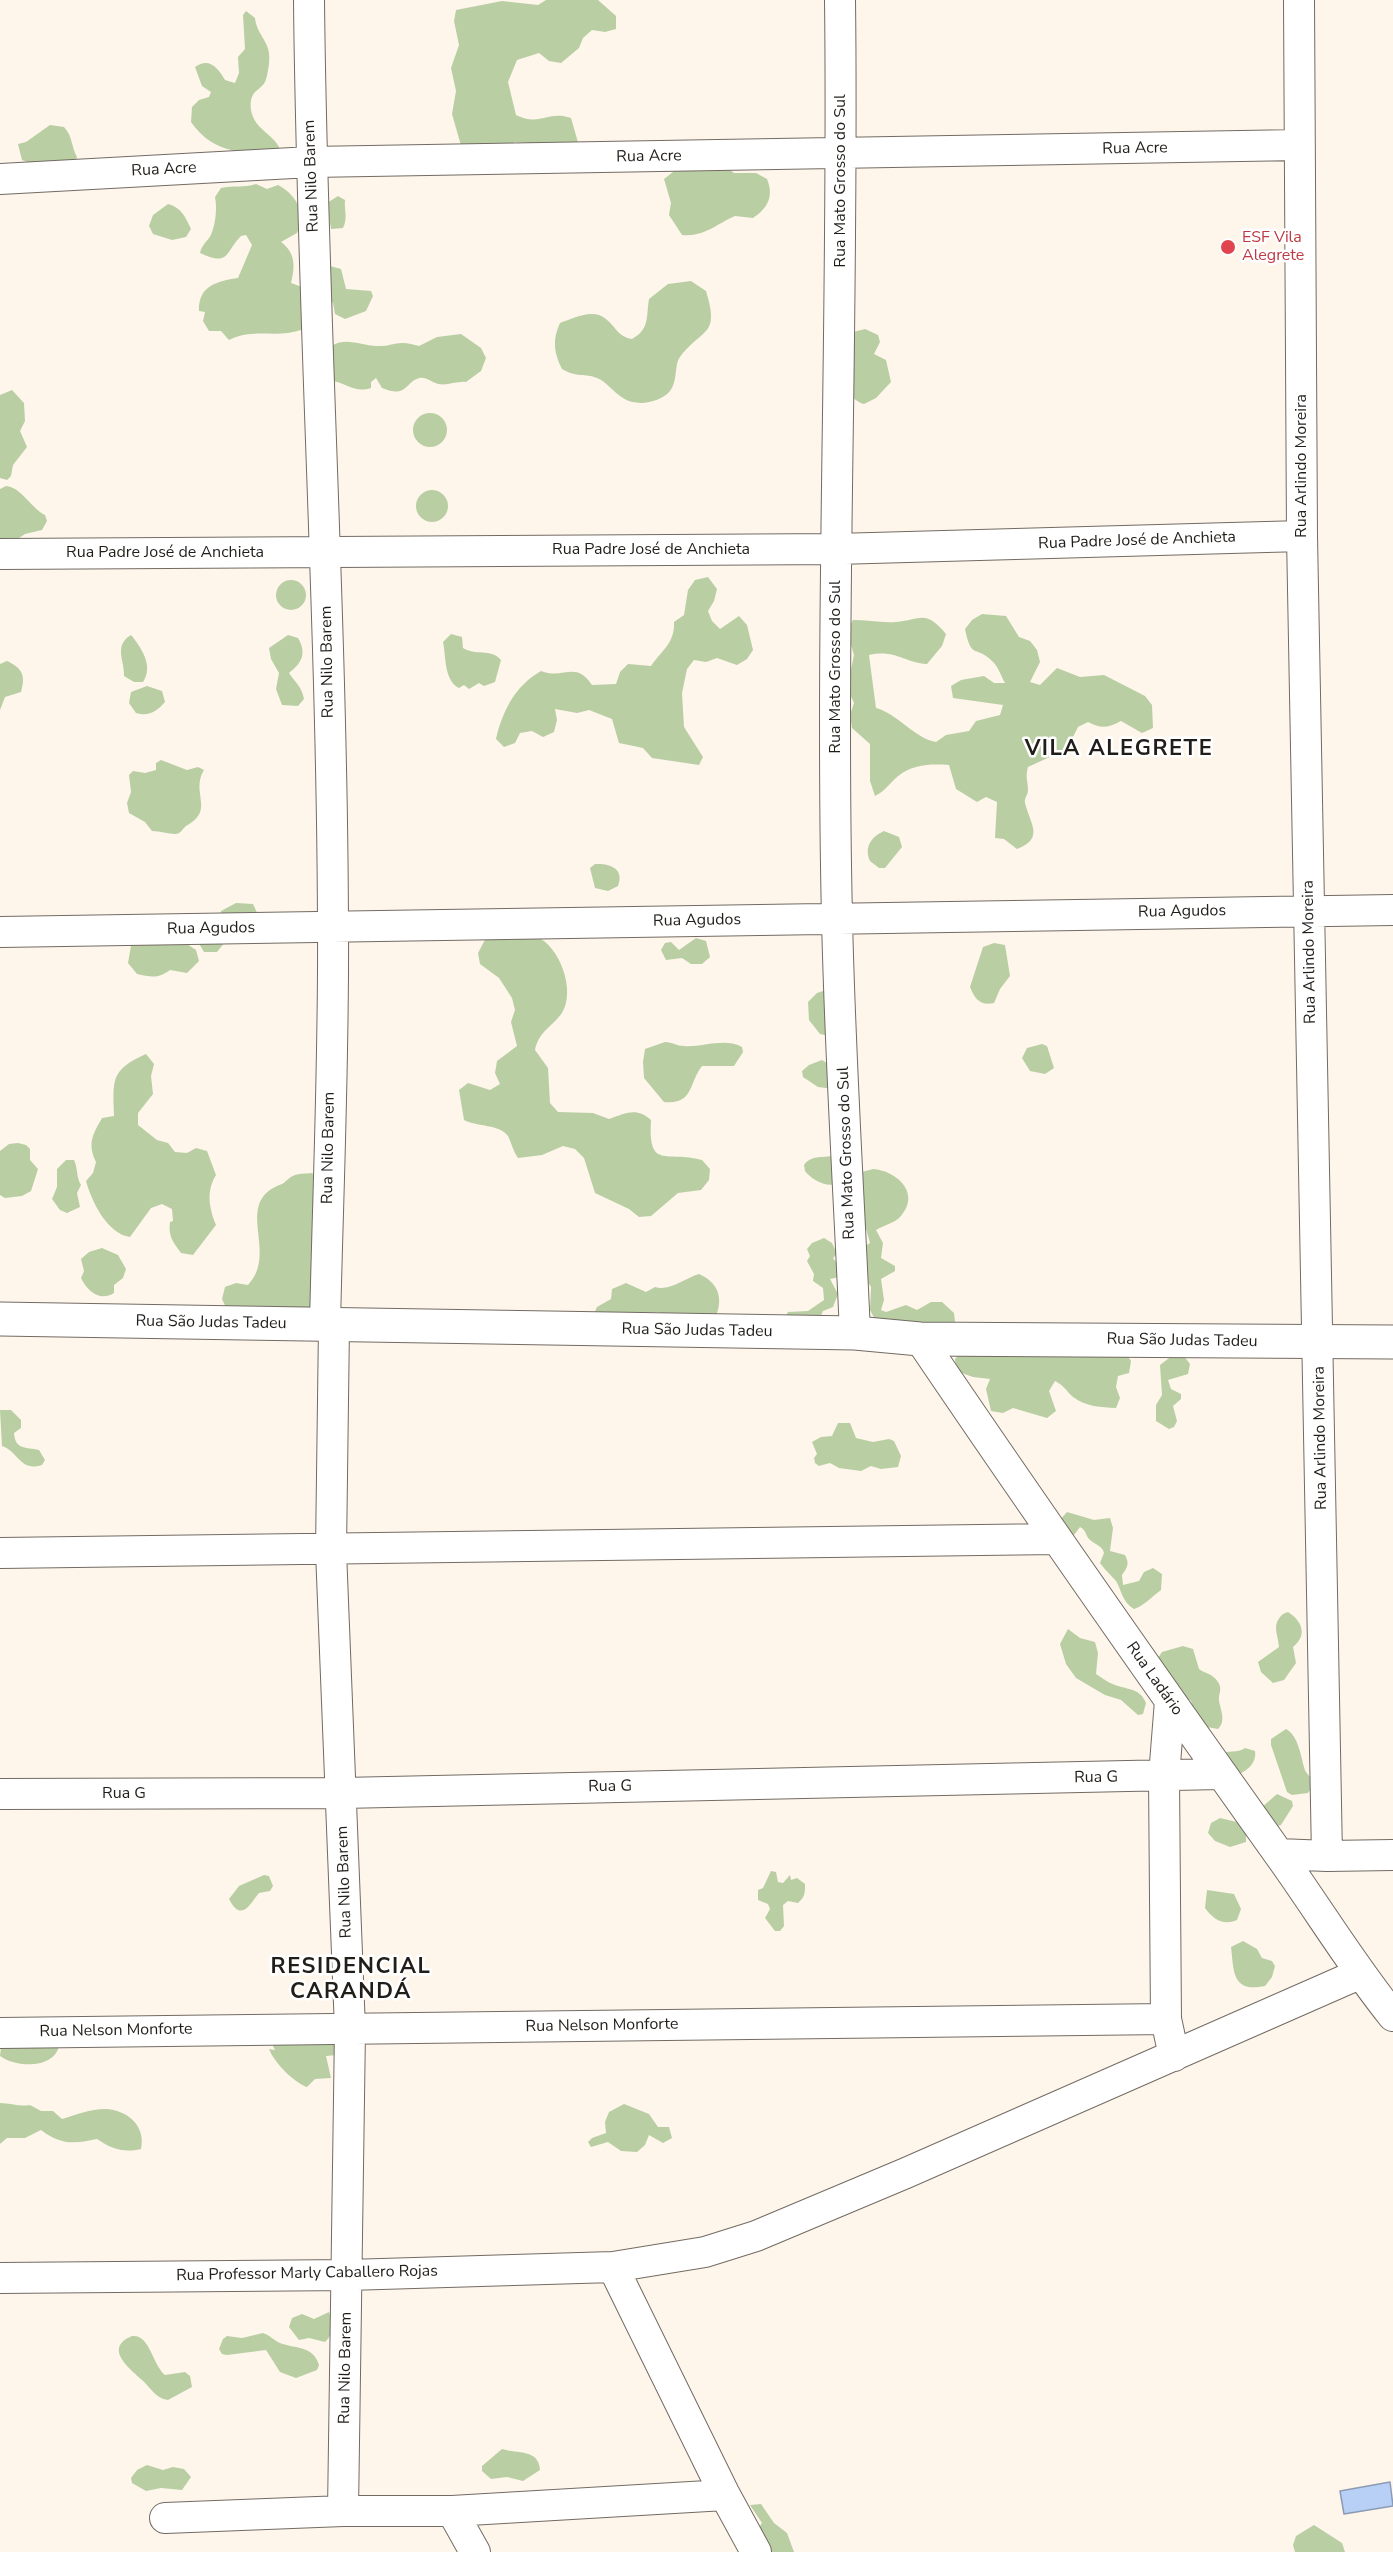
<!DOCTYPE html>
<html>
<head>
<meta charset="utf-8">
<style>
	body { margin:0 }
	canvas { display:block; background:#fef5eb }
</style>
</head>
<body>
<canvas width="1393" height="2552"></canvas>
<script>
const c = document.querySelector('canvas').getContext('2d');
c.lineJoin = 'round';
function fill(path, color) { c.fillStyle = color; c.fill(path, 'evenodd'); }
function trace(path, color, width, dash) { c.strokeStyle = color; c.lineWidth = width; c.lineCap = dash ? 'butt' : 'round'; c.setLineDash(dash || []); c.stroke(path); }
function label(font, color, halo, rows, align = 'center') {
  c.font = font + ' "Nunito Sans",sans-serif'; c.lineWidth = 5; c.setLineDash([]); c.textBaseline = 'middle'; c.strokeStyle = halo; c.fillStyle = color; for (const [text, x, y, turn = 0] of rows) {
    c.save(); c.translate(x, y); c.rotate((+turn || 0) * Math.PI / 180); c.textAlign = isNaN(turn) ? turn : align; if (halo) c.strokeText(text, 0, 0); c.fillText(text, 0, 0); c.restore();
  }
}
fill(new Path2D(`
	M546 0H598L616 16V29L605 32 592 30 583 38 579 48 561 63 549 61 539 53 517 60 508 82 516 115C541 127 547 110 571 118L579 146 514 142 508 153 462 149 452 114 456 91 451 68 459 45 454 21 456 10 502 1 538 5Z
	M246 11 255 18C257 37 272 41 269 64 268 70 267 78 265 82 259 92 249 90 251 110 255 132 276 133 282 154 244 152 215 156 191 122L192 107 199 100 209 97 211 92 202 86 195 67C209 57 218 68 225 80L235 83 239 73 238 57 245 49 243 15Z
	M50 125 64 127C73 137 71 146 77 157L75 163 35 165 22 160 18 144 26 142Z
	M715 158 734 173H756L767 179C774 196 768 208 753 218L735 216C716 224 705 237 682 235L669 215 671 203 664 179 682 165Z
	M256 184 267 189 278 185C293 193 297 202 304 217L297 233 281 242C296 253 295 267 291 283L302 287 306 328C278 340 256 327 229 340L221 331H209L203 321 205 312 199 311C198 286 217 281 238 278L252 245 246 235 241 236C225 252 230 267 200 253 202 243 210 240 212 232 216 221 217 207 215 197L221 188C233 185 244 188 256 184Z
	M338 196 345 200C344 209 348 219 343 228L331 229 327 203Z
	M168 204C181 207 186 218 191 229L186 237 172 240 153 234 149 226 153 215Z
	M330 266 341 269 346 289 371 291 373 296 366 311 345 319 335 314 333 303 329 300 320 267Z
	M691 281 706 291C720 337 703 327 680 357 674 365 678 381 670 391 660 403 636 407 623 398 614 393 607 382 597 378 585 373 577 378 562 369 554 353 552 340 560 323 574 318 593 308 606 319 617 328 617 336 632 339 650 329 646 317 649 299L668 284Z
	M865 329 878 335 880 342 874 354 886 360 891 382 876 398 864 404C836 396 849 352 853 332Z
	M461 334 481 348 486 358 481 371 466 382C456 381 448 386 438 384 431 382 427 377 420 378 405 381 408 399 382 388L376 378 371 382V388C355 393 348 384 333 381L330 347C346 336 360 346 377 346 396 346 396 339 419 346L437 337Z
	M12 390 24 403 25 421 20 431 27 447 13 465 11 476 7 480 0 478V395Z
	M413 430a17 17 0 1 1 34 0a17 17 0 1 1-34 0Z
	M6 486C21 487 32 509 45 515L47 521 42 530 25 534 16 540 10 538 0 541V489Z
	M416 506a16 16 0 1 1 32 0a16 16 0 1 1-32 0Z
	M708 577 717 589 714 601 708 611 712 621 720 629 739 616 747 625 753 650 747 659 737 665 717 658 706 662 694 660 687 669 682 693 684 727 703 757 699 765 652 758 643 748 619 743 612 719 589 710 577 713 555 709 557 720 554 732 543 737 532 731 520 733 515 743 504 747 496 739C503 710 515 686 541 671 564 680 575 660 592 685L616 684 620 672 628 664 651 666C662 650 675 643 674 622L684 615 688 590 695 580Z
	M276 595a15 15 0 1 1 30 0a15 15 0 1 1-30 0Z
	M982 614 1006 616 1019 637 1030 641 1037 650 1040 662 1030 682 1040 685 1057 668 1080 677 1104 675 1145 696 1152 705 1153 728 1142 733 1121 721C1108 728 1101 729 1088 722L1078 727 1067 749 1028 767C1025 777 1028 781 1028 790 1028 795 1024 798 1025 803 1030 824 1045 838 1017 849L1004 839 995 838 997 802 986 797 977 802 956 789 949 765C931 764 912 764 897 777 889 784 885 791 875 796L870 781V744L852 728 850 715 854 703 849 692V679L854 655 847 631 853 620C867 620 881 623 896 622 921 620 925 609 946 634L942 646 927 664C903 662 895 649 869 655L876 708C898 714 914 738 936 742L946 735 969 731 976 721 1000 715 1003 705 953 698 951 686 961 680 984 676 994 683H1005C1001 676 998 666 992 661 976 645 971 660 965 629L972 620Z
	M451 634 462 637 463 648C475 656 491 648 501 660L495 682 484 686 479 683 469 689 464 685 459 688C444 681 446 656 443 642Z
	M131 635C141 647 154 666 143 682H134L124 676C125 661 113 646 131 635Z
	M288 635 298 638C307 653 302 663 289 673 295 682 302 687 304 699L298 706 282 705 276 689 279 673 271 659 269 648Z
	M7 661C22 668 26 675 21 692L5 697 0 710V664Z
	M147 686 162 691 165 702C157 711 149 717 136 713L129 703 131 692Z
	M161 760 187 770 198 767 204 770C190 793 216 810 186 826 182 829 181 834 175 834 168 834 160 831 152 831L145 822 129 813 127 803 131 792 129 775 133 771 145 773 156 770V763Z
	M884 831 899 837 902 847 885 868H879L870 861C864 847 871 837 884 831Z
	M595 864C609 863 625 868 618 886L608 891 595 888 590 868Z
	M236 903 253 904 263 926 225 942 217 952H204L197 940 220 916 221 911Z
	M488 934C502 935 522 931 535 936 560 945 576 991 562 1013 552 1027 539 1031 535 1050L548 1068 550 1103 558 1112 593 1113 609 1119C626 1113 637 1107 651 1120 648 1171 666 1150 702 1160L710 1169 709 1180 701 1190 678 1193 651 1216 639 1217 629 1209 595 1193 584 1158 575 1149 563 1146 542 1155 518 1158C513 1151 512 1144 508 1136 500 1124 477 1127 464 1120L459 1090 468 1083 490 1090 500 1084 495 1073 497 1061 517 1046 511 1022 515 1010 512 998 499 978 480 964 478 953Z
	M696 938 706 941 710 957 702 964H691L682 958 666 960 661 950 665 943 671 942 679 950Z
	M155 940H181L196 950 199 961 187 973 170 970C158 979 151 977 137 974L128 963 131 946 136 943 148 945Z
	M994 943 1005 945 1010 976 1000 989 994 1003C980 1006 975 999 970 987L983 947Z
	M826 990 835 1037 820 1034 809 1020 808 1002 817 993Z
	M665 1042C672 1042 677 1046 684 1046 699 1048 726 1037 742 1047L743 1052 734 1066H702C689 1082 694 1105 664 1102L644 1078 643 1062 645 1049Z
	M1042 1044 1047 1046 1054 1068 1045 1074 1030 1071 1022 1058 1027 1048Z
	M146 1054 154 1064 151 1076 153 1094 138 1113V1125L157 1140 168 1143 175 1152 187 1153 196 1148 207 1151 216 1175C206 1191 209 1208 216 1225L193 1255 181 1253C173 1242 168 1236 170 1222L173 1221 172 1209 162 1204 151 1208 130 1237C108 1234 92 1203 86 1181L93 1173 96 1162C87 1143 93 1134 102 1118L114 1116C113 1080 110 1070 146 1054Z
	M822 1060 827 1063 834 1089 818 1087 803 1077 802 1071 809 1065Z
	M18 1143 26 1145 30 1149V1160L38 1169 31 1191 22 1196 5 1198 0 1195V1151L9 1144Z
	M832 1156 838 1183C827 1189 811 1179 805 1171L804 1165C811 1155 821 1158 832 1156Z
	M66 1160H74C78 1168 76 1177 81 1185L77 1193 80 1207 67 1213 60 1210 52 1199 57 1187V1169Z
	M873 1169C897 1171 921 1193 901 1216 895 1223 884 1225 876 1230L883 1243 881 1258 895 1266V1271L881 1279 884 1300 881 1310 886 1312 906 1305 917 1310 931 1302H942L954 1313 956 1330 878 1325 870 1310 871 1287 859 1269 861 1249 870 1243 864 1221 858 1173Z
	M312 1173 321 1182 316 1305 295 1311 227 1310 222 1299 225 1287 236 1283 248 1285C280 1252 231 1202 282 1184 286 1182 288 1178 293 1176 298 1173 306 1174 312 1173Z
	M824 1238 832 1243 837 1254 833 1258 838 1265 839 1277 830 1279 838 1294 833 1307 823 1311 818 1322 784 1319 788 1312 808 1311 824 1300 823 1288 813 1281 814 1274 807 1261 810 1256 807 1249 812 1243Z
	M102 1248 118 1255 126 1269 123 1278 114 1285V1293C100 1302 87 1291 81 1278L84 1271 81 1259 89 1252Z
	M699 1274C724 1285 723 1306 711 1326L658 1312 593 1316 597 1307 611 1299 612 1289 626 1283 646 1292 655 1287C669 1292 685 1278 699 1274Z
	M963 1350 1125 1352 1131 1361 1129 1373 1118 1376 1116 1387 1120 1398 1116 1408C1101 1407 1086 1407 1073 1397 1066 1391 1065 1386 1055 1381L1049 1391 1056 1411 1047 1418 1013 1408 1003 1413 991 1411 986 1389 990 1379 973 1377 956 1371 955 1359Z
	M1173 1355 1184 1356 1190 1364 1188 1374 1168 1380 1171 1389 1181 1394V1399L1173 1406 1177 1421 1174 1427 1169 1429 1156 1421V1405L1162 1395 1160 1365Z
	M0 1410H11L21 1420V1428L14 1433C15 1450 26 1447 39 1450L45 1460 42 1465C20 1472 19 1452 2 1446Z
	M838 1423H850L856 1438 873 1442 889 1439 894 1441 901 1456 898 1467 881 1469 871 1466 861 1471 839 1468 830 1463 819 1466 815 1463 814 1458 817 1454 812 1442 821 1437 832 1436Z
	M1067 1512 1094 1520 1110 1518 1113 1528 1110 1551 1125 1555C1130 1564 1127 1568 1122 1575L1123 1585 1139 1581 1144 1572 1153 1568 1162 1574 1161 1590C1154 1595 1142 1607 1134 1609 1122 1602 1122 1591 1116 1581 1111 1575 1105 1570 1100 1563L1104 1553C1102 1545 1095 1545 1089 1539 1085 1534 1086 1530 1080 1527L1074 1535 1068 1534 1060 1520Z
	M1288 1612C1302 1621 1308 1635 1293 1647L1296 1663 1284 1680 1273 1683 1261 1672 1258 1662 1279 1647C1278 1633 1271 1625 1283 1614Z
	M1068 1629 1080 1638 1095 1642 1098 1653 1096 1674C1102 1678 1110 1684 1118 1686 1131 1690 1140 1689 1146 1703L1143 1714 1138 1715 1121 1700 1105 1695 1076 1678 1066 1664 1060 1644Z
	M1183 1646 1193 1649 1199 1669C1206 1674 1212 1673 1218 1682 1223 1689 1218 1694 1219 1701 1221 1711 1226 1721 1218 1729L1207 1727 1196 1716 1191 1701 1150 1670 1162 1652Z
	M1286 1729C1298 1735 1301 1756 1304 1767 1305 1774 1313 1777 1312 1784 1312 1788 1310 1790 1308 1793L1292 1795 1287 1792 1271 1745V1739Z
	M1245 1748 1255 1751C1257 1763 1247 1771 1237 1775L1219 1755C1228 1749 1237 1754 1245 1748Z
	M1277 1794 1292 1801 1293 1806 1281 1825 1275 1827 1261 1808Z
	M1220 1818 1241 1823 1246 1832V1842L1230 1847 1215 1841 1208 1833 1211 1823Z
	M771 1871 776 1872 778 1882 783 1883 790 1875 791 1880 797 1878 805 1884C805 1893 805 1897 798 1903L788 1901 783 1905 784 1926 780 1931H775L765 1918 770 1909 768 1904 758 1900V1890L763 1888Z
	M264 1875 269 1876 273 1886 270 1891 259 1893C251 1902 242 1924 229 1899L239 1886Z
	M1207 1890 1234 1894 1241 1909 1237 1920C1223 1926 1213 1919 1205 1908Z
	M1243 1941 1257 1949 1262 1958 1272 1961 1275 1966 1272 1977 1265 1986C1232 1993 1234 1972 1231 1947Z
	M333 2031 337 2055 326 2056 331 2078 315 2079 307 2087C293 2082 274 2062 269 2049L275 2050 273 2046 276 2042Z
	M59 2046C54 2069 16 2068 0 2056L1 2048Z
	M0 2103C11 2103 19 2107 30 2105L41 2111H53L62 2119C75 2115 91 2109 105 2109 128 2110 146 2126 141 2149 123 2153 112 2149 97 2139 73 2144 61 2145 41 2130L25 2138H7L0 2144Z
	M624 2104 649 2114 658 2127H669L672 2138 663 2143 649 2135 645 2145 637 2152 621 2151 608 2142 591 2147 588 2142 592 2138 606 2133 605 2122 609 2112Z
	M329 2312C333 2323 335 2333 325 2342L309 2338 299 2340 289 2327 292 2318 302 2314 314 2319Z
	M263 2333C270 2335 273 2340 280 2343 295 2349 313 2345 319 2365L317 2370 296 2378 280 2372 266 2350 227 2355 222 2354 219 2349 223 2339 227 2336 242 2338Z
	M132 2336C150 2334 152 2364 165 2375L185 2372 190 2376 192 2387 168 2400C155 2398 151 2388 142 2380 129 2368 103 2348 132 2336Z
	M502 2449C518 2454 539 2449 540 2470L523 2481 507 2477 491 2479 482 2471V2466Z
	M147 2465 163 2470 173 2467 184 2469 191 2477 182 2490 161 2488 146 2491 132 2483 131 2478 137 2470Z
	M761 2504 774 2523 787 2533 794 2552H769L756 2532 762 2523 750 2505Z
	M1314 2525 1342 2543 1345 2552H1295L1293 2545 1296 2536Z`), '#b9cfa3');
const water = new Path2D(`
	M1390 2482 1393 2506 1344 2514 1340 2491Z`);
fill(water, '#b8d0f6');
trace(water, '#8b9bb4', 1.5);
const minor = new Path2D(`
	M309 0C312 308 332 616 333 925 334 1058 328 1191 325 1324
	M840 0C844 306 830 612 837 918 840 1057 849 1195 855 1333
	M0 179 311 162 1299 145
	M0 554 836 549 1302 536
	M0 932 1393 910
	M334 1325 331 1551 350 2029 343 2511
	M920 1339C1037 1512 1157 1683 1278 1853 1317 1907 1351 1964 1393 2016
	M0 1553 1056 1539
	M0 1794 342 1793 1220 1774
	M1279 1854 1327 1856 1302 536 1299 0
	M1327 1856 1393 1855
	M1166 2019 1164 1776 1170 1701
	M0 2033 1166 2019 1174 2056
	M613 2267 725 2495 756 2552
	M0 2278 348 2275 613 2267 705 2252 756 2236 906 2173 1359 1974
	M452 2511 475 2552
	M165 2518 343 2511H452L725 2495`);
const tertiary = new Path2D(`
	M0 1319 855 1333 920 1339 1393 1342`);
trace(minor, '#736b63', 32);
trace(tertiary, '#736b63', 35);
trace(minor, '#fff', 30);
trace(tertiary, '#fff', 33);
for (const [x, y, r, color] of [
	[1228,247,8,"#e0444e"]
]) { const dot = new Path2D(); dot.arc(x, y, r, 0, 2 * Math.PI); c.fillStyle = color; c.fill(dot); trace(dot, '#fff', 2); }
label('16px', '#211e1a', '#fff', [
	["Rua Acre",1135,149,-1],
	["Rua Acre",649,157,-1],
	["Rua Acre",164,170,-3],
	["Rua Nilo Barem",312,176,-92],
	["Rua Mato Grosso do Sul",841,181,-90],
	["Rua Arlindo Moreira",1302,466,-90],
	["Rua Padre José de Anchieta",1137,541,-2],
	["Rua Padre José de Anchieta",651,550],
	["Rua Padre José de Anchieta",165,553],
	["Rua Nilo Barem",328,662,-91],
	["Rua Mato Grosso do Sul",836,667,-90],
	["Rua Agudos",1182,912,-1],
	["Rua Agudos",697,921,-1],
	["Rua Agudos",211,929,-1],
	["Rua Arlindo Moreira",1310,952,-91],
	["Rua Nilo Barem",329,1148,-89],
	["Rua Mato Grosso do Sul",847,1153,-92],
	["Rua São Judas Tadeu",211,1323,1],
	["Rua São Judas Tadeu",697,1331,1],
	["Rua São Judas Tadeu",1182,1341,1],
	["Rua Arlindo Moreira",1321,1438,-91],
	["Rua Ladário",1154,1679,55],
	["Rua G",1096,1778,-1],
	["Rua G",610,1787,-1],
	["Rua G",124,1794],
	["Rua Nilo Barem",345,1882,-92],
	["Rua Nelson Monforte",602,2026,-1],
	["Rua Nelson Monforte",116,2031,-1],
	["Rua Professor Marly Caballero Rojas",307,2274,-1],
	["Rua Nilo Barem",346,2368,-89]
]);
label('16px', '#be3a42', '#fff', [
	["ESF Vila",1242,238],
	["Alegrete",1242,256]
], 'left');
c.letterSpacing = '1.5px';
label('bold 22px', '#211e1a', '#fff', [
	["VILA ALEGRETE",1119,750],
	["RESIDENCIAL",351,1968],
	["CARANDÁ",351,1993]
]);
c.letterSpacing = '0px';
</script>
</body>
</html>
